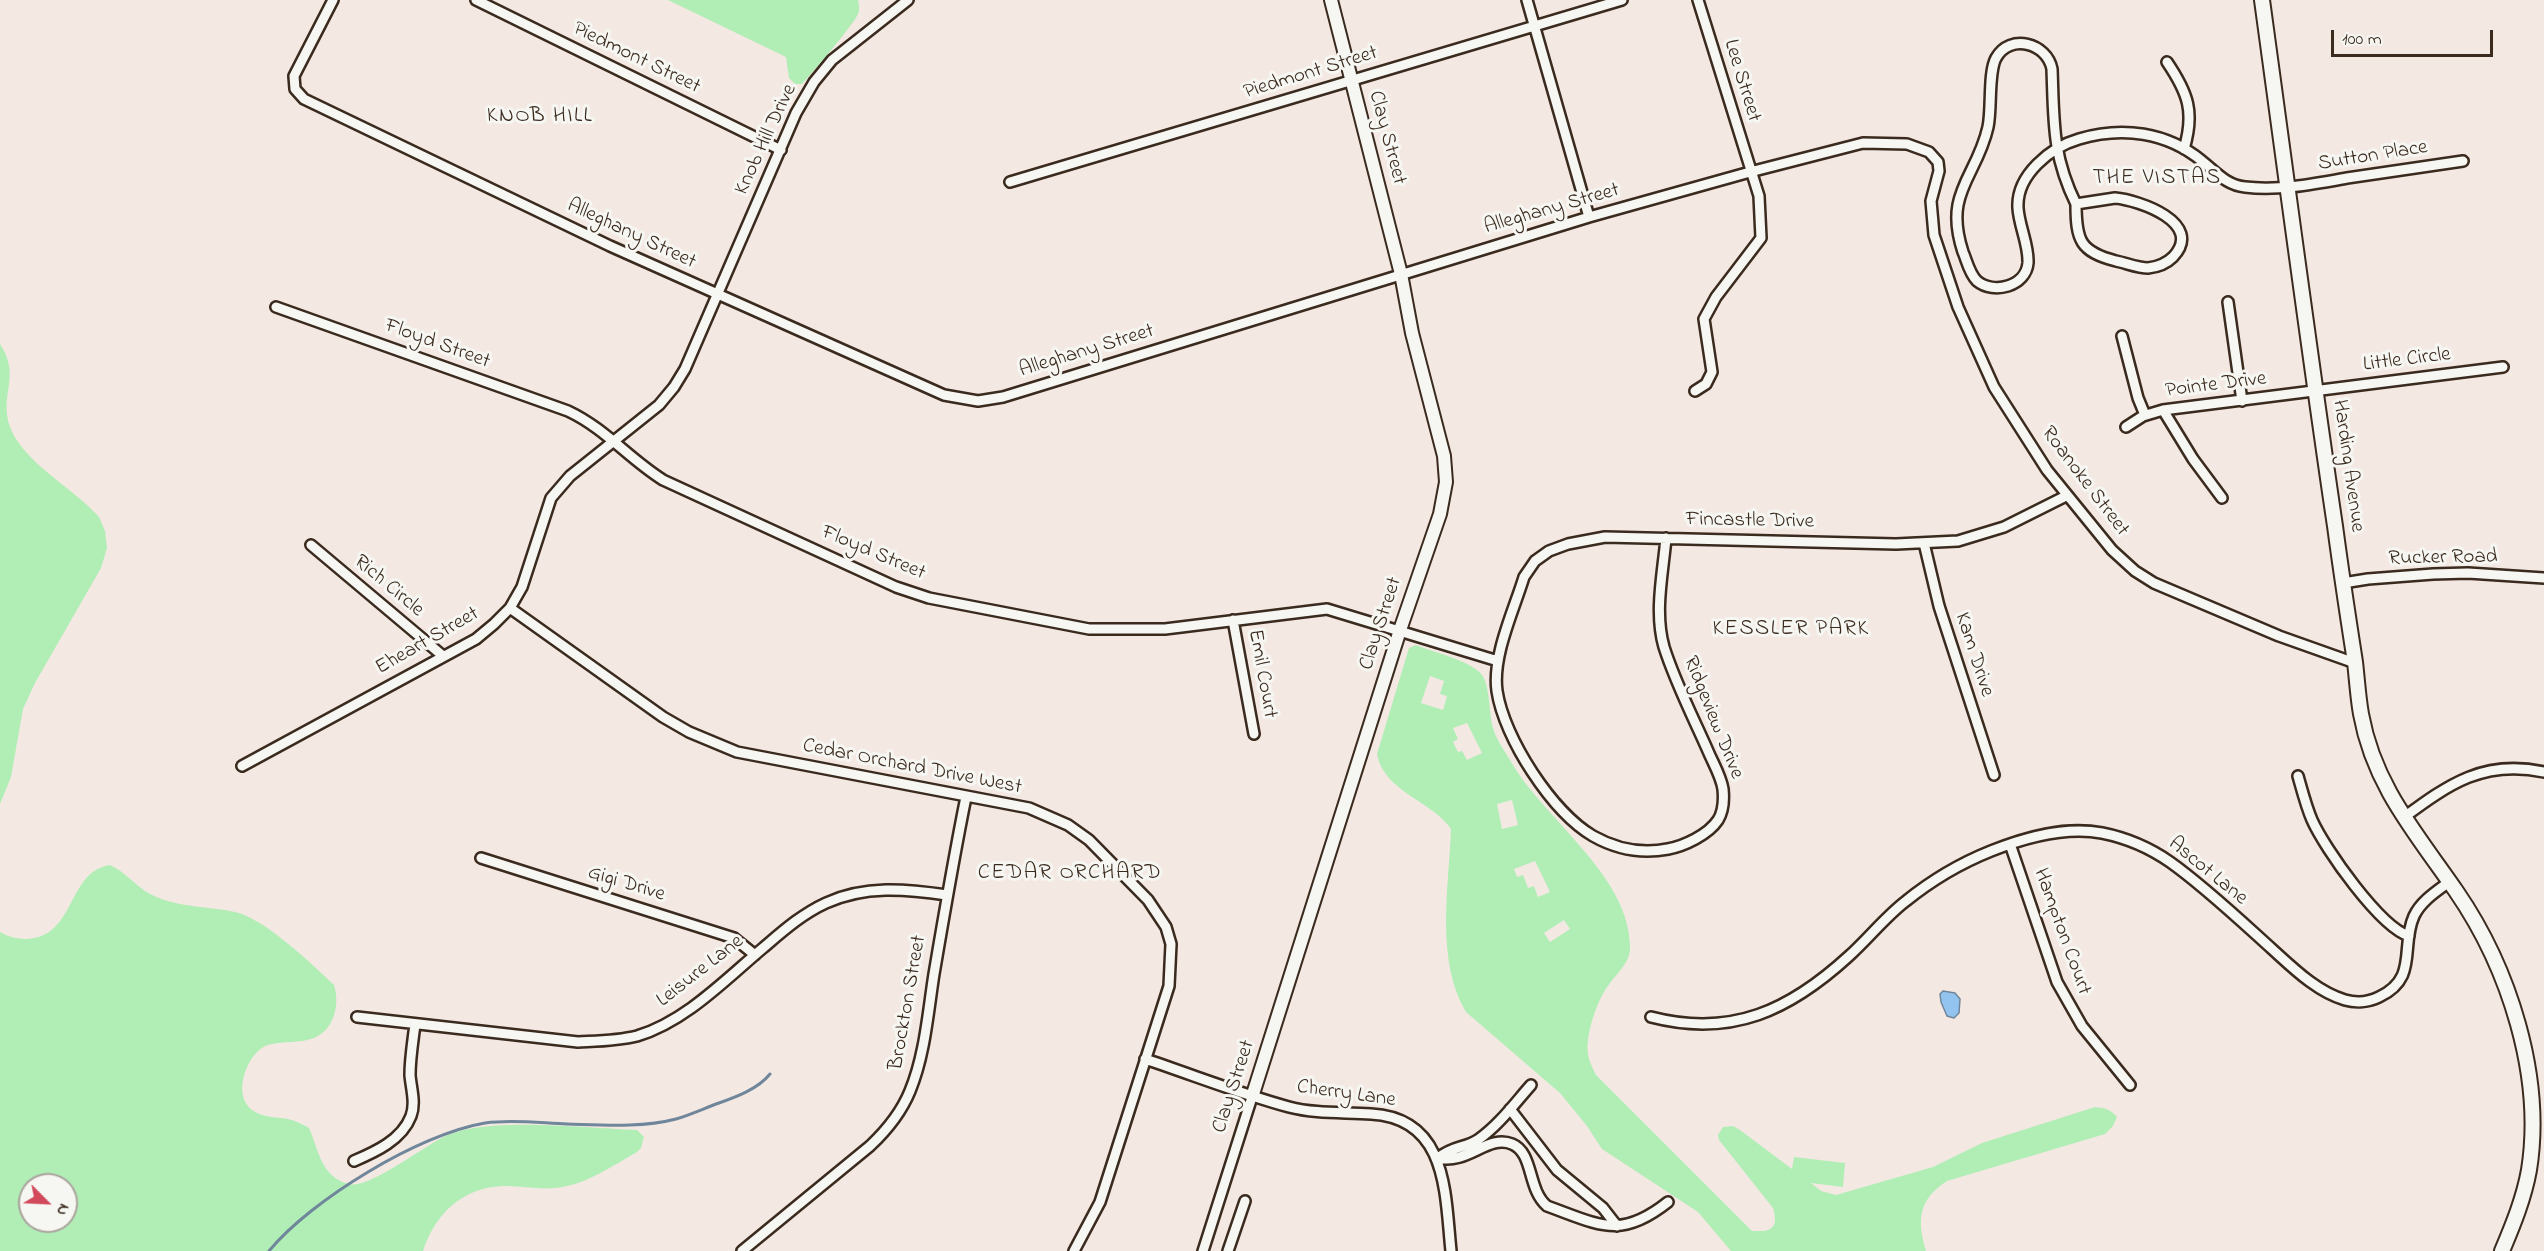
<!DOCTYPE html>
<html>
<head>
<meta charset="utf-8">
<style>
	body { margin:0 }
	#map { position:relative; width:2544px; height:1251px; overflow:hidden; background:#f4e8e3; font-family:"Indie Flower",sans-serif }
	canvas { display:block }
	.north { position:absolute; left:18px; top:1173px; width:60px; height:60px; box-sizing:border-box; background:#f6f6f2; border:2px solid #aba49d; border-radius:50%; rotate:114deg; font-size:16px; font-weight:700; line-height:24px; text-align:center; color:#3b2a1e }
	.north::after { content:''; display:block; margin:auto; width:21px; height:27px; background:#d1495b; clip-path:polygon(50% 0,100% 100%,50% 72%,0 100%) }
	.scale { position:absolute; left:2331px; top:30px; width:162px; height:27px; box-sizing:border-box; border:3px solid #3b2a1e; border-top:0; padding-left:8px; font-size:18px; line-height:21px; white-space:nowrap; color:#3b2a1e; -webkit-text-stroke:4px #f6f6f2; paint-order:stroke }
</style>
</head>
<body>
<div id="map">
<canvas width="2544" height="1251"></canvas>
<div class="north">N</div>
<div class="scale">100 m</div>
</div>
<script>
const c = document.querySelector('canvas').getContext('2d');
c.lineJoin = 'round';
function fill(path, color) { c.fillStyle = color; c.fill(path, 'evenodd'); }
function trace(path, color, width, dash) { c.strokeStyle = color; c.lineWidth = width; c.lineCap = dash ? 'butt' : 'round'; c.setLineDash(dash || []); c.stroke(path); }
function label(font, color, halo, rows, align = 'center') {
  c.font = font + ' "Indie Flower",sans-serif'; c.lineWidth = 6; c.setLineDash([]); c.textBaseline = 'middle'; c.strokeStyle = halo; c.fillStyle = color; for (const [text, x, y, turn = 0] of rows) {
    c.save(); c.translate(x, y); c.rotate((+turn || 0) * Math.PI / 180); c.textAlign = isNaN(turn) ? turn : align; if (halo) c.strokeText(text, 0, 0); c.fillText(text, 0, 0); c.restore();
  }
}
fill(new Path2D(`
	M668 0H858C859 5 860 9 858 14 854 24 812 73 802 84H795L789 78 786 57Z
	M0 344C21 376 0 393 9 424 21 462 73 487 99 517L105 531 107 548 101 568 35 683 23 709 11 777 0 804Z
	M1416 645C1433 652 1472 661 1482 675 1490 686 1489 714 1493 728 1496 739 1504 750 1510 760 1543 819 1630 875 1630 947 1631 962 1616 974 1608 986 1597 1000 1585 1036 1588 1054 1589 1061 1593 1069 1596 1075L1752 1231C1771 1232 1779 1229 1773 1208L1719 1140 1718 1135 1723 1127 1733 1126 1740 1130 1792 1169 1794 1157 1845 1163 1843 1187 1811 1183 1821 1191 1836 1195 1933 1167 1982 1143 2095 1107C2105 1108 2110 1109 2117 1117L2113 1126 2105 1134 1947 1181C1918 1200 1917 1220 1926 1251H1731L1698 1212 1602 1149 1587 1126 1560 1093 1466 1012C1435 960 1449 887 1451 829 1431 800 1384 792 1377 754L1409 648ZM1430 676 1444 681 1440 694 1447 696 1443 710 1421 703ZM1467 723 1482 753 1467 760 1462 751 1458 752 1453 742 1458 739 1453 728ZM1512 800 1518 825 1502 829 1497 804ZM1535 861 1550 892 1538 897 1534 886 1528 888 1523 875 1517 877 1514 869ZM1564 920 1570 929 1550 942 1544 933Z
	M110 865C127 873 137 888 154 896 181 908 208 906 235 912 264 918 312 964 334 985 341 1008 332 1035 307 1040 295 1043 277 1041 265 1046 246 1056 232 1095 252 1110 264 1119 278 1116 292 1120 298 1122 304 1125 309 1128 319 1151 321 1177 349 1184 369 1190 427 1143 450 1134 494 1117 588 1128 637 1130L644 1137 641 1148 637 1152C614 1165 588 1183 562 1187 542 1191 522 1185 502 1186 462 1188 435 1214 423 1251H0V932C8 937 18 939 27 939 77 936 66 872 110 865ZM30 1185H66V1221H30Z`), '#b0eeb6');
const water = new Path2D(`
	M1943 991 1955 993 1960 999 1959 1013 1954 1018 1947 1016 1941 1002 1940 994Z`);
fill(water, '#93c4ef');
trace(water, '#70869b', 1.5);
trace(new Path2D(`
	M269 1251C311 1200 419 1134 485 1123 511 1119 541 1123 567 1124 602 1125 642 1128 676 1119 690 1115 705 1108 719 1103 736 1097 758 1089 770 1074`), '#70869b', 3);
const minor = new Path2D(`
	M333 0 294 76 295 89 304 99 610 246 944 395 978 401 1003 397 1589 217 1750 172 1863 143 1907 144 1929 152 1938 162 1939 171 1931 201 1934 235 1958 307 1994 387 2047 470 2112 550 2135 571 2154 583 2279 636 2355 663
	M476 0 781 150
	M1527 0 1589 217
	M2167 62C2188 93 2195 112 2184 149
	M1010 182 1622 0
	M2115 198C2139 200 2205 223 2173 257 2167 263 2157 267 2148 268 2138 268 2126 263 2116 261 2080 252 2076 240 2076 204Z
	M2076 204C2052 155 2054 122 2052 69 2047 43 2010 33 1996 58 1988 72 1992 109 1988 127 1977 177 1943 192 1963 252 1967 261 1969 273 1977 281 1994 295 2026 286 2028 263 2029 245 2019 226 2018 208 2016 175 2051 147 2079 139 2122 126 2167 132 2202 161 2216 172 2226 185 2245 187 2279 191 2314 184 2347 178 2386 172 2424 167 2463 161
	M2228 302 2242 401
	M276 307 568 411C606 429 628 458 663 480L896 587 929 598 1089 629H1165L1327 609 1498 661
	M2122 336 2138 398 2145 415
	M1695 391 1706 384 1712 372 1704 319 1716 297 1761 238 1759 196 1698 0
	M2163 410 2193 459 2222 498
	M2126 427 2143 416 2163 410 2503 367
	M1666 538C1663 573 1654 612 1664 647 1675 682 1693 717 1708 751 1713 763 1721 776 1723 789 1724 799 1723 812 1718 820 1708 835 1684 846 1668 849 1642 854 1616 849 1593 836 1552 812 1504 738 1497 691 1492 656 1514 610 1524 577L1535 561 1549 551 1568 544 1605 537 1896 544 1958 541 2004 527 2066 496
	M1924 543 1939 606 1994 775
	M311 545 443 656
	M2343 583 2368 579 2433 574 2468 573 2544 578
	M510 608 663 717 689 732 737 752 1029 808 1068 825 1089 840 1148 900 1166 927 1171 944 1169 986 1100 1202 1074 1251
	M1233 620 1254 734
	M242 766 476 639 494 624 510 608 522 587 551 498 570 476 659 405 674 387 685 369 796 113 814 82 832 60 908 0
	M2298 776C2302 790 2306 806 2312 820 2325 849 2380 927 2409 936
	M2403 818C2449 784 2484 759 2544 772
	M2010 844 2057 982 2082 1026 2130 1085
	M481 858 734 938 755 955
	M357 1017 578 1042C598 1041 617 1041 637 1036 685 1022 726 979 763 948 783 931 802 914 826 903 865 885 906 889 947 895
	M1651 1017C1732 1038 1790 1010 1849 956 1869 938 1885 917 1906 901 1932 880 1961 863 1991 851 2026 837 2065 826 2102 833 2127 838 2150 848 2170 862 2204 886 2241 921 2272 949 2293 968 2317 992 2345 1000 2356 1003 2369 1002 2379 997 2419 978 2400 947 2414 916 2421 901 2437 891 2449 882
	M1145 1059C1193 1075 1241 1094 1289 1107 1316 1114 1343 1112 1371 1114 1448 1118 1445 1194 1451 1251
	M1510 1109 1557 1170 1603 1208 1617 1226
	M1438 1158C1468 1165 1488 1134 1512 1144 1534 1153 1527 1189 1547 1206 1600 1225 1620 1240 1668 1202
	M1438 1158C1454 1145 1464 1149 1479 1139 1499 1125 1515 1103 1531 1085
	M354 1161C375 1152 402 1140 411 1116 416 1103 411 1088 410 1075 410 1058 413 1041 415 1024
	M742 1251 870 1146C887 1130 901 1113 910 1091 925 1055 928 1012 934 974 944 915 954 856 966 797
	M1203 1251 1253 1094
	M1228 1251 1245 1201`);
const tertiary = new Path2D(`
	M1253 1094 1400 630 1440 514 1446 482 1444 456 1412 333 1401 274 1331 0`);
const secondary = new Path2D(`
	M2262 0C2286 175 2309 351 2335 526 2341 571 2348 617 2355 662 2357 679 2358 697 2361 714 2374 786 2416 833 2456 891 2509 968 2544 1076 2529 1170 2524 1198 2513 1225 2502 1251`);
trace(minor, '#3b2a1e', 14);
trace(tertiary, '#3b2a1e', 16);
trace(secondary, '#3b2a1e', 18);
trace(minor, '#f6f6f2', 9);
trace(tertiary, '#f6f6f2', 12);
trace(secondary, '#f6f6f2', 14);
label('21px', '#3b2a1e', '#f6f6f2', [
	["Piedmont Street",636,59,26],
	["Piedmont Street",1311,74,-17],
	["Lee Street",1741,81,73],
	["Clay Street",1386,138,75],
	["Knob Hill Drive",767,140,-65],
	["Sutton Place",2373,157,-9],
	["Alleghany Street",1552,210,-16],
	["Alleghany Street",631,235,25],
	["Floyd Street",437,345,20],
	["Alleghany Street",1087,352,-17],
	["Little Circle",2407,361,-7],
	["Pointe Drive",2216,386,-7],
	["Harding Avenue",2347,466,82],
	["Roanoke Street",2084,482,53],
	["Fincastle Drive",1750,522,1],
	["Floyd Street",873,554,23],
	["Rucker Road",2443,559,-1],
	["Rich Circle",388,587,40],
	["Clay Street",1382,624,-72],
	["Eheart Street",428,642,-30],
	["Kam Drive",1973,655,72],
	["Emil Court",1261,674,80],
	["Ridgeview Drive",1712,718,68],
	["Cedar Orchard Drive West",912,768,11],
	["Ascot Lane",2207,872,39],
	["Gigi Drive",626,885,17],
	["Hampton Court",2061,932,70],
	["Leisure Lane",701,972,-38],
	["Brockton Street",909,1003,-80],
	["Clay Street",1235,1087,-72],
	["Cherry Lane",1346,1095,8]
]);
c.letterSpacing = '1.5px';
label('22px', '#3b2a1e', '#f6f6f2', [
	["KNOB HILL",540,117],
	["THE VISTAS",2157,179],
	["KESSLER PARK",1791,630],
	["CEDAR ORCHARD",1070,874]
]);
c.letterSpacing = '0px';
</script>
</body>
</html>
